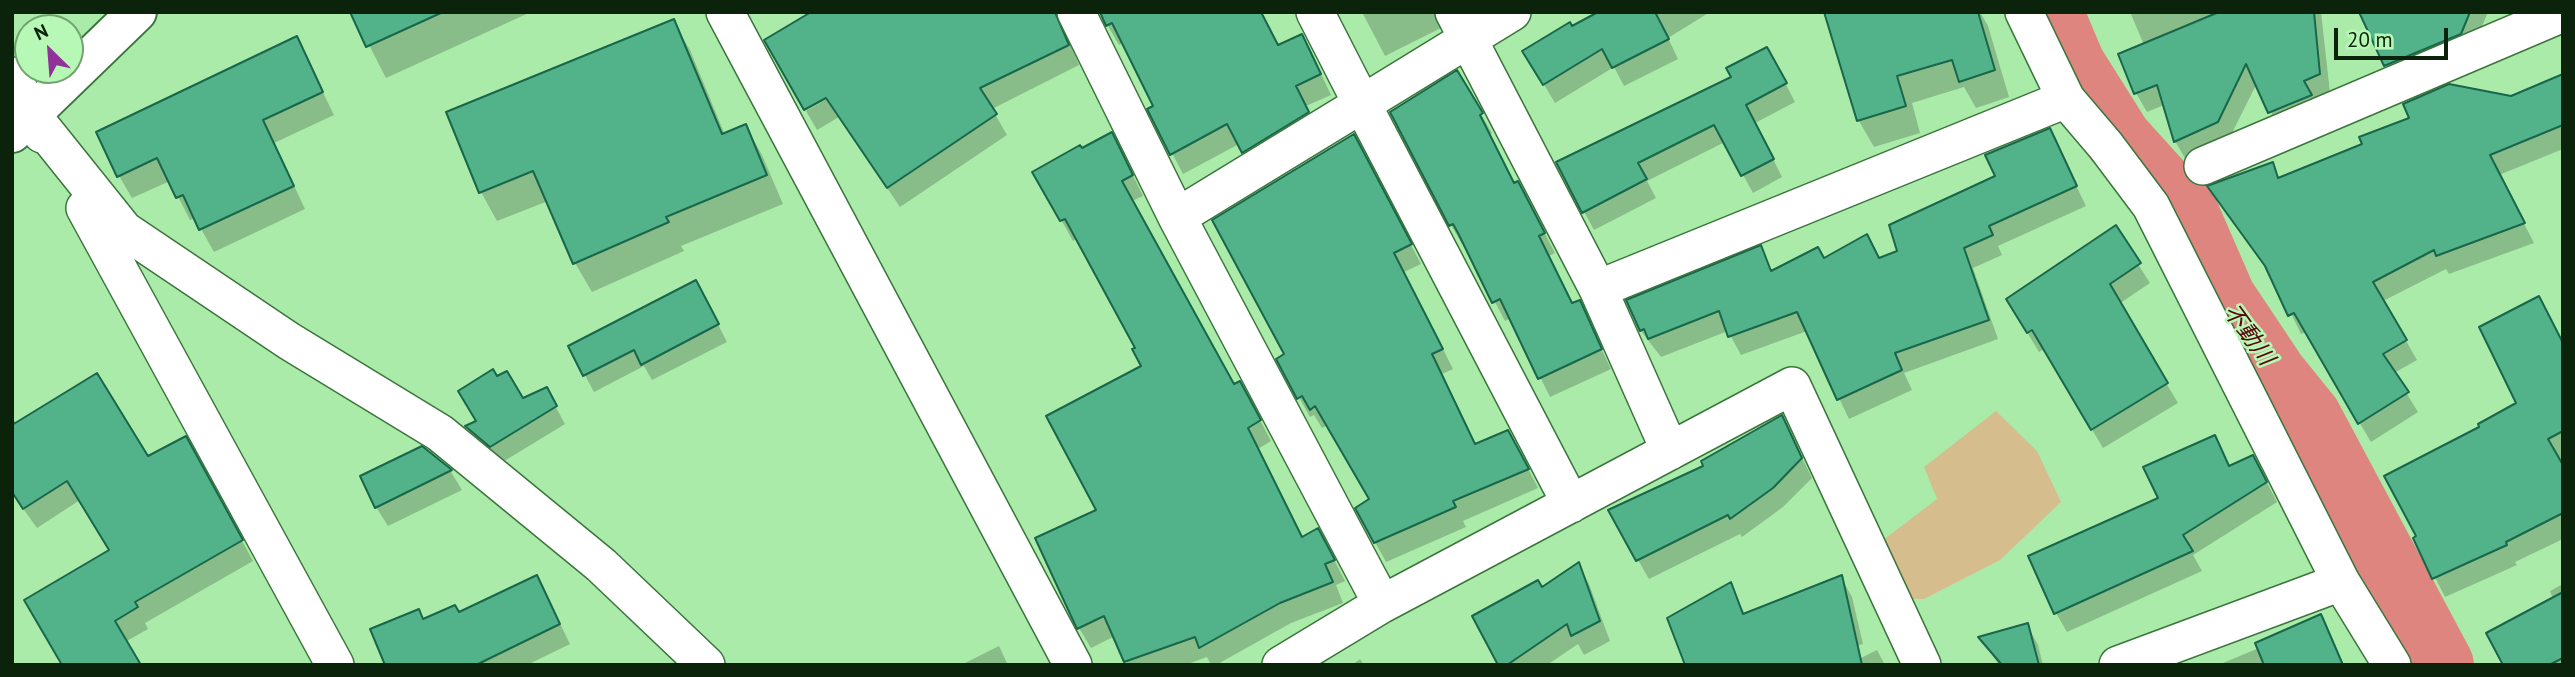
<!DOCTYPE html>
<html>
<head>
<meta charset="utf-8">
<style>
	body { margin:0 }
	#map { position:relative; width:2575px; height:677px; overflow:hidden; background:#abebaa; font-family:"PT Sans",sans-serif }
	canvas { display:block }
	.frame { position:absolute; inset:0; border:14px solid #0a230a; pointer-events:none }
	.north { position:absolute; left:14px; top:14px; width:70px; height:70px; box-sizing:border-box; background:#b8f8b6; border:2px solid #72a371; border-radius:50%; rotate:335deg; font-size:19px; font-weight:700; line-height:28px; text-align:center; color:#0a230a }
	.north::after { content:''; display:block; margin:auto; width:24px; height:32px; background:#91329b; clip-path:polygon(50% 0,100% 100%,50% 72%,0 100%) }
	.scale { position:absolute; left:2334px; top:28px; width:114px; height:32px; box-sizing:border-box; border:4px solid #0a230a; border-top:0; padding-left:9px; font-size:21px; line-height:24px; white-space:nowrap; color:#0a230a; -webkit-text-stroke:5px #b8f8b6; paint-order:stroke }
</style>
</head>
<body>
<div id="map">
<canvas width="2575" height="677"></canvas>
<div class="frame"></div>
<div class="north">N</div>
<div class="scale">20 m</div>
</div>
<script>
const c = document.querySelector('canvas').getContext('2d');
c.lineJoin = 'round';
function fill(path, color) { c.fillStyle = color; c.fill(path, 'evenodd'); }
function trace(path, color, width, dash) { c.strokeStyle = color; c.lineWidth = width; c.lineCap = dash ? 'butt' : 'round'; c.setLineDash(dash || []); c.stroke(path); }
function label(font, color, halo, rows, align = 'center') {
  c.font = font + ' "PT Sans","Noto Sans JP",sans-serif'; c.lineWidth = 5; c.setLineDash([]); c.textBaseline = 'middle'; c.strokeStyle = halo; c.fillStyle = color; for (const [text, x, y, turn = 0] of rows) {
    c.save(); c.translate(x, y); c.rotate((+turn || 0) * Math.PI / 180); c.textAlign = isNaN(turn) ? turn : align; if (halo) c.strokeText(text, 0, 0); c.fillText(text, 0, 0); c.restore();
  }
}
fill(new Path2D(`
	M1996 411 2037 451 2061 502 2000 560 1924 599 1889 598 1870 550 1937 499 1924 467Z`), '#d6bd8d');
fill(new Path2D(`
	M352 12H531L386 78Z
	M846 12H1084L1070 20 1066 33 1079 65 992 109 1007 135 900 207 839 117 817 130 806 111 834 95Z
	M1094 12H1261L1278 47 1302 37 1313 57 1331 95 1306 106 1319 133 1255 172 1239 144 1183 174 1149 109 1155 106 1124 43 1119 45 1101 14Z
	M1362 12H1438L1445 26 1385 56Z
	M1602 12H1710L1668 38 1678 59 1624 86 1614 67 1555 103 1524 51Z
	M1845 12H1980L1988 26 2009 97 1976 108 1964 87 1912 103 1920 133 1874 147 1859 121 1828 17Z
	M2130 12H2321L2330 93 2280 131 2257 83 2228 141 2186 160 2175 141 2164 105 2147 112 2136 93 2144 45Z
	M2360 12H2488L2471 53 2397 85Z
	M673 21 690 50 725 135 746 126 762 155 783 204 681 246 684 251 592 292 575 263 548 201 497 221 481 192 448 113Z
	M296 38 334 115 274 143 305 209 214 252 195 218 190 220 170 181 132 198 119 176Z
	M1777 67 1795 102 1755 123 1782 177 1753 193 1725 142 1647 181 1656 198 1594 230 1558 163 1733 78Z
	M1457 73 1492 133 1490 135 1515 185 1529 203 1555 253 1549 256 1573 305 1579 302 1611 369 1550 397 1511 318 1505 321 1464 243 1462 244 1451 225Z
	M2563 76V149L2499 175 2534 243 2449 274 2446 269 2383 301 2417 360 2394 373 2418 412 2371 442 2306 332 2301 334 2271 272 2210 187 2272 165 2280 179 2511 98Z
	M2049 130 2086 206 1998 246 2002 255 1973 268 1998 339 1904 373 1912 390 1849 419 1807 331 1741 355 1728 331 1661 357 1641 331 1628 301 1760 248 1773 272 1824 261 1879 260 1899 252 1998 177Z
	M1081 151 1123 155 1143 196 1132 201 1233 386 1251 403 1271 441 1258 449 1302 538 1329 550 1345 581 1336 585 1343 603 1291 623 1216 665H1211L1207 657 1185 665H1128L1115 636 1091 648 1079 628 1144 366 1138 348 1077 238 1073 241 1035 173Z
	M1364 155 1421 264 1404 272 1453 369 1442 374 1476 445 1519 451 1538 488 1463 521 1466 527 1386 562 1375 542 1371 499 1328 425 1322 428 1314 415 1310 417 1278 360 1287 355Z
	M2115 228 2150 283 2119 304 2178 403 2103 448 2044 349 2039 352 2019 319Z
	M705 299 727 342 652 380 644 366 594 392 570 347Z
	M2563 344V539L2515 562 2517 565 2445 597 2415 538 2482 427 2518 404Z
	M497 378 523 400 546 389 565 424 501 463 477 443 467 427 478 422Z
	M12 417 17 424 147 459H197L253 561 145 623 148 629 125 642 64 665 111 551 80 500 37 528 12 493Z
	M1782 418 1812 478 1783 507 1742 537 1740 534 1649 579 1610 511 1706 467Z
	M2214 437 2230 468 2264 477 2277 502 2193 555 2202 571 2067 632 2056 613Z
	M421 448 451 472 462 490 388 526 376 507Z
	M1579 565 1589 584 1610 641 1584 655 1578 644 1547 665H1500Z
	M1841 577 1852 597 1863 644 1796 665H1687L1730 584 1745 614Z
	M2563 584V665H2505L2553 599 2550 591Z
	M547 597 570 644 527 665H386L423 621Z
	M2320 616 2344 665H2218L2259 648Z
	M2027 625 2038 645 2043 665H1999L1981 638Z
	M999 646 1008 665H961Z
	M1877 650 1885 665H1847Z
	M1360 659 1364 665H1352Z`), '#0003');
trace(new Path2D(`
	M2049 12 2072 66 2118 139 2185 213 2222 298 2274 376 2308 418 2440 665`), '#df8580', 68);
const building = new Path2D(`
	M350 12H443L366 47Z
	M811 12H1055L1069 45 980 88 997 114 887 188 826 98 804 110 764 40Z
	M1100 12H1261L1278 45 1302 34 1321 74 1296 86 1309 112 1242 153 1227 124 1170 155 1147 109 1153 106 1112 23 1106 26Z
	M1598 12H1655L1669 39 1612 68 1602 49 1543 85 1522 51 1570 22 1572 26Z
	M1824 12H1978L1995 70 1959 82 1952 60 1897 76 1906 106 1857 121Z
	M2219 12H2314L2320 74 2304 81 2312 95 2268 113 2246 64 2218 122 2174 142 2157 85 2134 94 2118 54Z
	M2359 12H2470L2461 34 2384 66Z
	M674 19 722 134 746 124 767 175 666 217 669 222 573 264 533 171 479 193 446 112Z
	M297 36 323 92 263 120 294 186 199 230 183 195 176 198 157 158 117 177 96 132Z
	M1767 47 1787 83 1746 105 1774 159 1741 176 1714 125 1638 163 1647 179 1582 213 1556 162 1731 77 1726 68Z
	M1457 70 1483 113 1480 115 1514 183 1518 181 1545 233 1539 236 1572 303 1580 300 1602 349 1538 379 1500 299 1492 303 1459 235 1453 224 1449 226 1390 112Z
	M2563 74V125L2490 155 2525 223 2436 256 2434 250 2373 282 2407 340 2383 354 2409 392 2358 424 2294 313 2288 316 2265 266 2207 186 2273 162 2278 178 2362 144 2359 137 2409 118 2403 104 2449 84 2511 96Z
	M2050 128 2077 186 1989 226 1993 235 1964 248 1989 320 1895 353 1902 370 1837 400 1797 312 1728 337 1719 311 1648 339 1644 329 1640 331 1626 300 1761 245 1771 271 1818 247 1824 258 1867 234 1879 258 1897 251 1889 225 1995 176 1985 155Z
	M1112 132 1133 175 1122 181 1234 384 1240 381 1261 420 1248 428 1302 537 1318 528 1335 560 1325 564 1333 582 1280 603 1199 648 1195 637 1124 662 1104 616 1077 629 1035 538 1096 510 1046 416 1141 366 1132 349 1135 348 1065 219 1060 221 1032 172 1080 145 1082 148Z
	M1354 134 1412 244 1394 253 1443 349 1432 354 1475 444 1508 430 1529 469 1453 501 1456 507 1374 543 1355 508 1369 499 1315 406 1310 410 1302 396 1297 399 1276 359 1284 354 1212 220Z
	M2116 225 2141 263 2110 284 2168 383 2091 430 2032 330 2027 333 2006 299Z
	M696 280 719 324 641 365 634 350 583 376 568 346Z
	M2539 296 2563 343V431L2548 439 2563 465V513L2506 542 2507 545 2432 579 2413 538 2416 536 2384 476 2479 427 2478 424 2516 403 2479 327Z
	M493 369 497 376 507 371 523 398 547 387 557 406 490 447 465 426 476 421 458 391Z
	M97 373 148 456 186 436 243 540 135 602 138 607 115 621 141 665H62L24 600 109 550 67 481 23 509 12 492V425Z
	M1782 415 1802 458 1773 488 1730 519 1728 515 1636 561 1608 510 1703 466 1701 461Z
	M2215 435 2229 466 2253 455 2267 482 2183 535 2193 551 2054 614 2028 556 2158 498 2143 467Z
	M422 446 452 470 375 508 360 476Z
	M1579 562 1600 621 1571 636 1567 624 1507 665H1498L1472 616 1538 580 1542 587Z
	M537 575 560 624 476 665H385L370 629 419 609 423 619 455 605 459 612Z
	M1842 575 1862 665H1685L1667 618 1731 582 1743 614Z
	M2563 592V658L2549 665H2503L2486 633Z
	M2321 614 2343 665H2264L2255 643Z
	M2028 623 2039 665H2002L1978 637Z`);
fill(building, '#52b28a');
trace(building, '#19674a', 2);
const minor = new Path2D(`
	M725 12 1073 665
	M1076 12 1177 217 1382 604
	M1315 12 1362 104 1512 12
	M1454 12 1598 289
	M2024 12 2066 99 2106 146 2151 206 2341 582 2392 665
	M12 76 42 134
	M31 114 124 230 289 341 440 433 601 565 706 665
	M2203 166 2563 13
	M85 208 335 665
	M1177 217 1362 104 1571 504
	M1670 451 1598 289 2066 99
	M1281 665 1382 604 1792 386 1922 665
	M2118 665 2341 582`);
const highway = new Path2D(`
	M12 133 137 12`);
trace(minor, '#3a753b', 40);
trace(highway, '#3a753b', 42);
trace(minor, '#fff', 37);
trace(highway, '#fff', 38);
label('italic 23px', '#58050d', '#b8f8b6', [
	["不動川",2248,335,54]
]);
</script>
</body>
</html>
